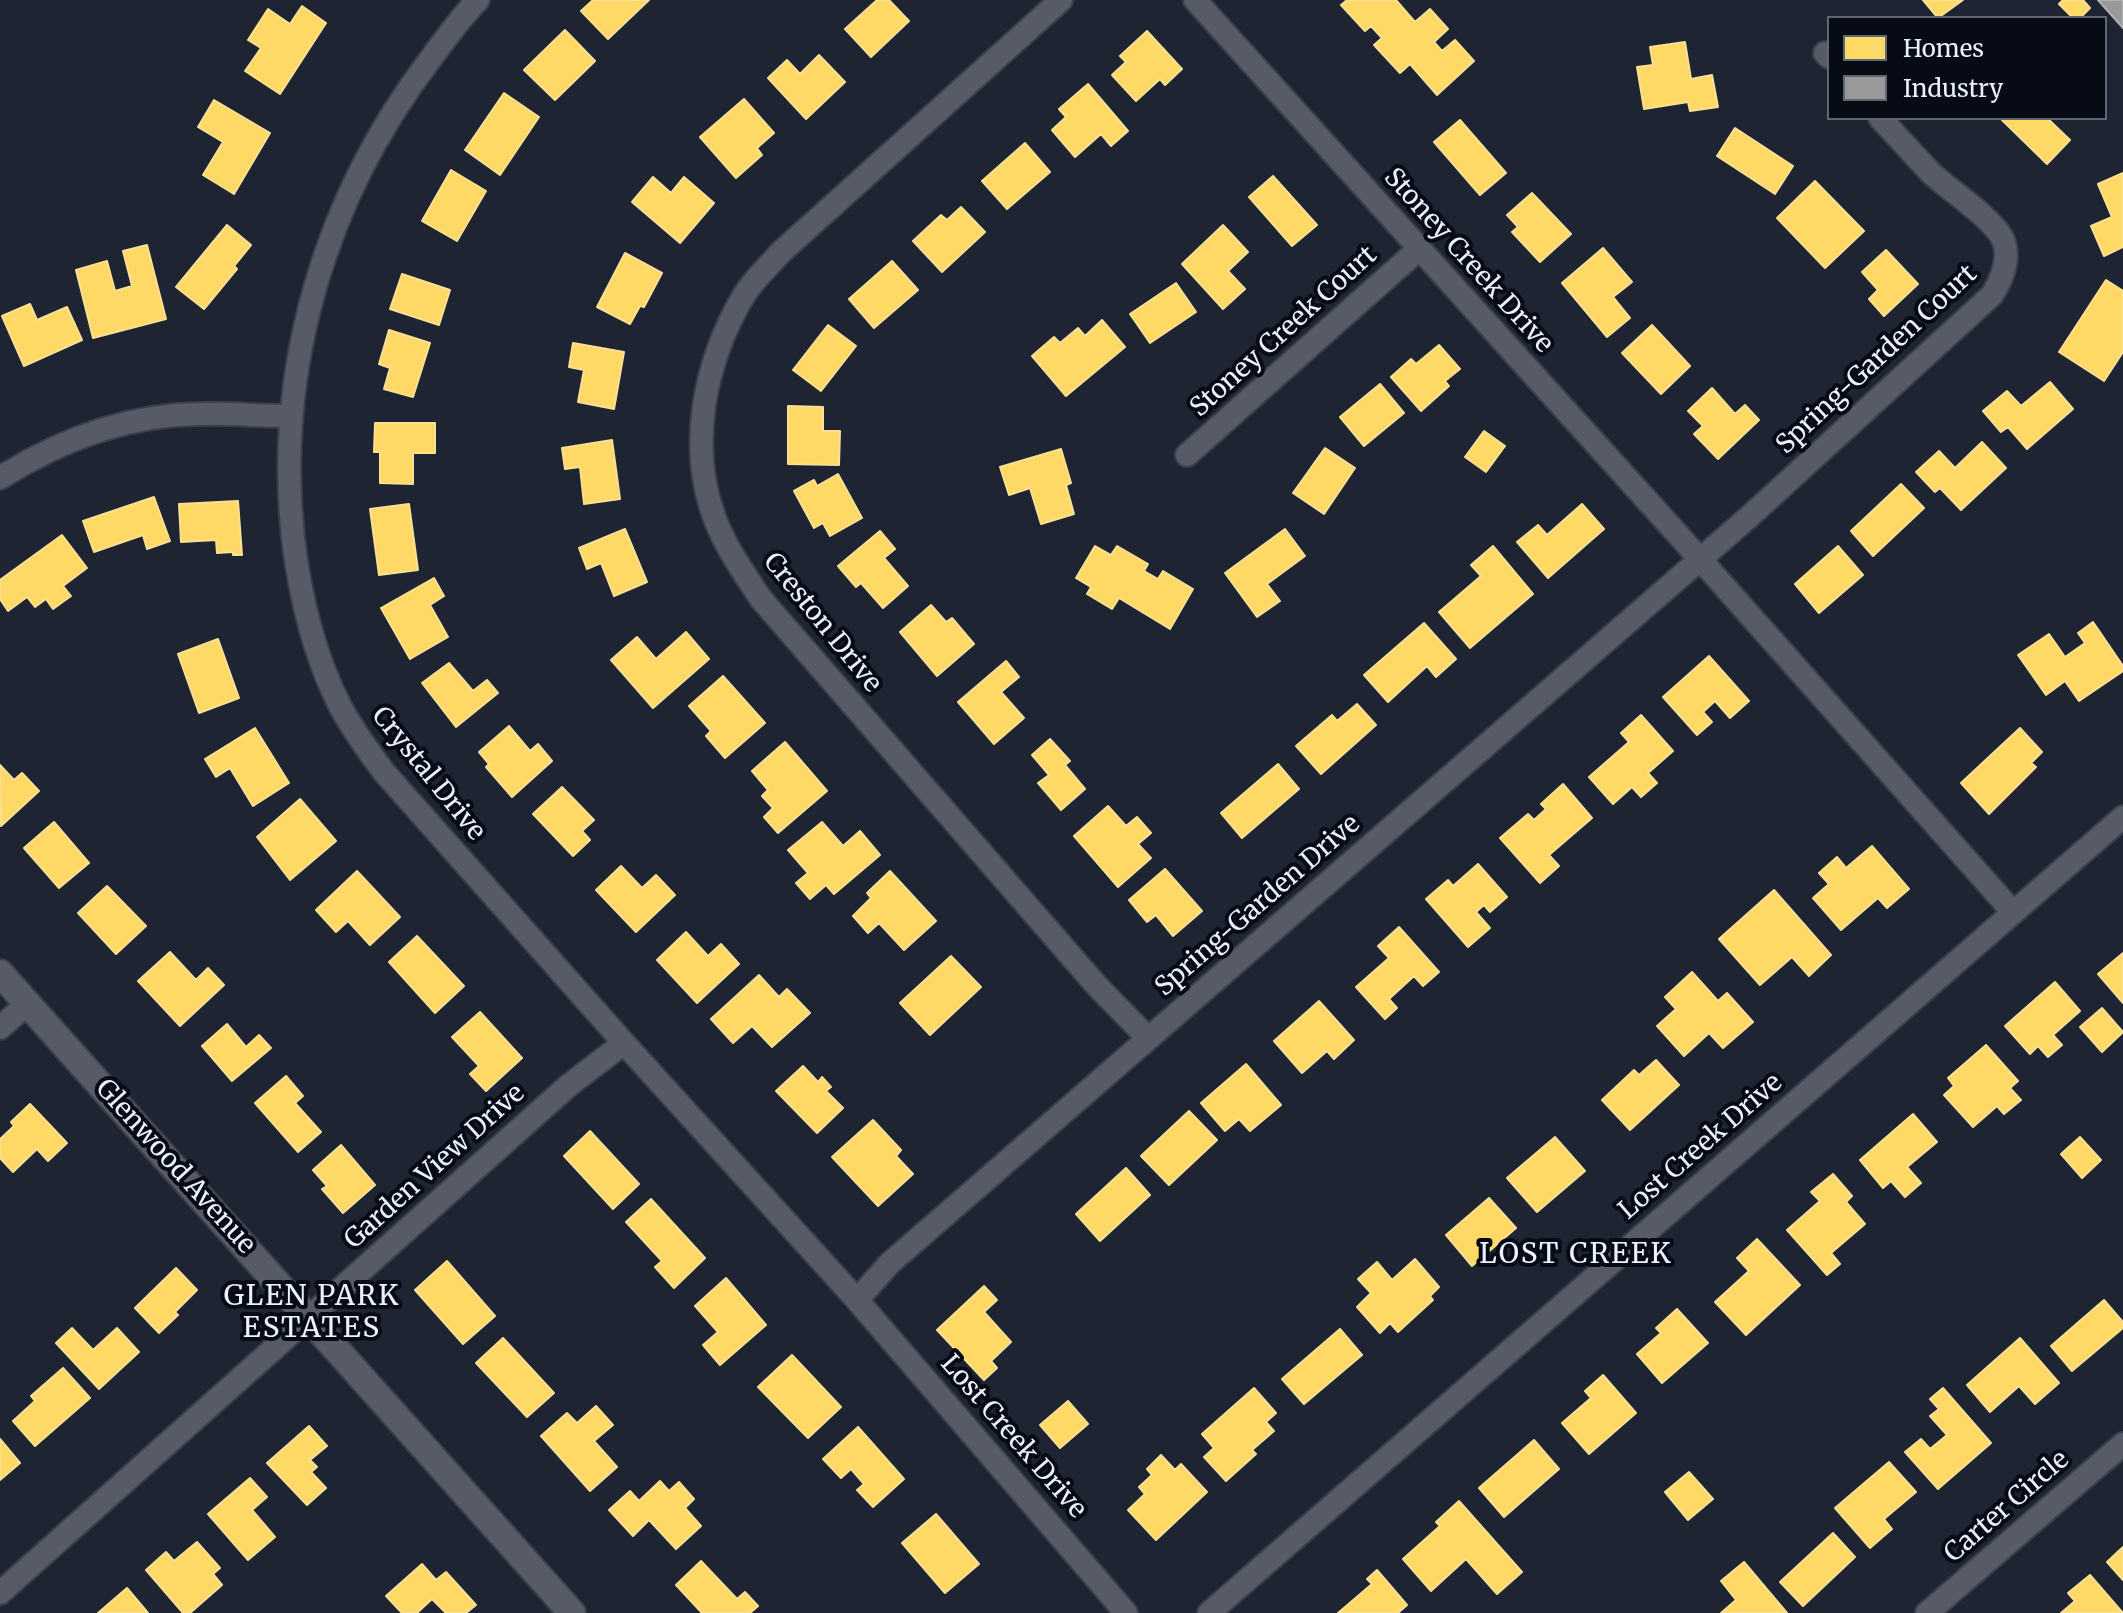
<!DOCTYPE html>
<html>
<head>
<meta charset="utf-8">
<style>
	body { margin:0 }
	#map { position:relative; width:2123px; height:1613px; overflow:hidden; background:#1e2431; font-family:Merriweather,serif }
	canvas { display:block }
	.legend { position:absolute; left:1827px; top:16px; width:280px; height:104px; box-sizing:border-box; background:#060b15; border:2px solid #616772; margin:0; padding:10px 14px; list-style:none; font-size:24px; color:#eaf0fe }
	.legend li { display:flex; align-items:center; gap:16px; height:40px }
	.legend b { width:40px; border:2px solid #616772 }
</style>
</head>
<body>
<div id="map">
<canvas width="2123" height="1613"></canvas>
<ul class="legend">
<li><b style="height:22px;background:#ffd966"></b>Homes</li>
<li><b style="height:22px;background:#999"></b>Industry</li>
</ul>
</div>
<script>
const c = document.querySelector('canvas').getContext('2d');
c.lineJoin = 'round';
function fill(path, color) { c.fillStyle = color; c.fill(path, 'evenodd'); }
function trace(path, color, width, dash) { c.strokeStyle = color; c.lineWidth = width; c.lineCap = dash ? 'butt' : 'round'; c.setLineDash(dash || []); c.stroke(path); }
function label(font, color, halo, rows, align = 'center') {
  c.font = font + ' Merriweather,serif'; c.lineWidth = 8; c.setLineDash([]); c.textBaseline = 'middle'; c.strokeStyle = halo; c.fillStyle = color; for (const [text, x, y, turn = 0] of rows) {
    c.save(); c.translate(x, y); c.rotate((+turn || 0) * Math.PI / 180); c.textAlign = isNaN(turn) ? turn : align; if (halo) c.strokeText(text, 0, 0); c.fillText(text, 0, 0); c.restore();
  }
}
const homes = new Path2D(`
	M593 0H649L608 39 581 11Z
	M877 0H889L909 21 871 57 845 29Z
	M1347 0H1396L1415 22 1430 9 1448 29 1434 42 1442 51 1455 40 1474 61 1437 95 1410 64 1400 73 1374 45 1382 38 1371 26 1365 31 1341 5Z
	M1923 0H1963L1938 18Z
	M2063 0H2083L2090 8 2080 18H2073L2059 4Z
	M302 6 326 23 280 94 245 71 261 48 248 40 268 9 290 24Z
	M565 30 595 61 555 100 524 70Z
	M1147 31 1182 69 1165 85 1160 79 1136 101 1112 75 1126 62 1120 56Z
	M1685 42 1691 79 1712 75 1718 107 1690 111 1688 102 1644 109 1637 67 1653 65 1650 47Z
	M819 55 845 82 806 119 768 78 787 60 800 74Z
	M1088 84 1128 131 1111 146 1101 134 1075 157 1052 130 1066 117 1059 109Z
	M504 93 539 117 500 175 465 150Z
	M744 99 774 133 757 148 762 155 736 178 700 137Z
	M214 100 270 133 234 194 203 175 223 142 198 127Z
	M2000 118H2047L2070 140 2047 164Z
	M1460 120 1506 173 1480 195 1434 142Z
	M1735 128 1793 166 1775 194 1717 156Z
	M1025 143 1050 172 1007 209 982 181Z
	M451 170 486 191 457 241 422 221Z
	M2123 173V247L2104 256 2091 226 2112 217 2098 184Z
	M1273 176 1317 225 1292 246 1249 197Z
	M653 177 671 193 684 177 714 203 680 243 632 202Z
	M1815 181 1864 231 1825 268 1777 218Z
	M1532 193 1571 234 1540 262 1512 232 1518 227 1507 215Z
	M961 207 985 232 942 272 913 241 941 215 947 220Z
	M227 225 251 245 234 266 237 269 204 309 176 287Z
	M1223 225 1248 252 1228 271 1245 289 1223 309 1182 264Z
	M147 245 166 319 93 338 76 270 107 261 115 291 132 286 123 251Z
	M1603 248 1632 282 1613 297 1630 318 1607 337 1562 283Z
	M1886 250 1918 284 1884 316 1869 299 1878 290 1862 272Z
	M625 253 662 273 644 307 640 306 630 324 597 307Z
	M892 261 918 290 874 328 849 299Z
	M402 274 450 290 439 325 390 309Z
	M2106 280 2123 291V352L2104 381 2059 352Z
	M1176 283 1196 312 1150 343 1130 314Z
	M30 304 37 320 67 307 82 340 24 366 2 316Z
	M1102 320 1125 347 1066 396 1032 356 1054 337 1060 343 1078 328 1085 336Z
	M828 325 856 346 821 391 793 370Z
	M1652 325 1690 366 1661 394 1622 353Z
	M389 330 430 343 413 397 384 389 390 368 379 364Z
	M573 343 624 352 614 409 578 402 584 370 569 367Z
	M1439 345 1460 369 1445 381 1449 386 1421 411 1391 377 1411 359 1416 364Z
	M2050 382 2073 409 2027 449 2008 427 2001 432 1983 411 2007 391 2021 406Z
	M1380 384 1404 413 1364 446 1340 417Z
	M1712 388 1735 414 1745 405 1759 420 1718 459 1694 434 1703 426 1688 411Z
	M788 406 823 407V431H840L839 465 788 464Z
	M375 423H435V453H413V484L380 483V452H374Z
	M1484 431 1505 446 1486 472 1465 457Z
	M612 440 620 499 584 504 580 467 565 469 562 448Z
	M1982 442 2006 468 1961 510 1940 488 1935 492 1916 472 1939 451 1955 468Z
	M1325 448 1355 468 1324 514 1293 493Z
	M1061 449 1071 483 1066 485 1074 514 1041 524 1030 488 1009 495 1000 467Z
	M838 474 862 518 830 536 823 523 814 528 794 491 814 480 817 486Z
	M1901 484 1924 508 1873 556 1851 531Z
	M154 497 170 541 147 549 143 535 94 552 83 521Z
	M238 501 242 555H233V552L217 553 216 540 181 542 179 504Z
	M409 504 418 570 379 575 370 509Z
	M1582 504 1604 529 1548 578 1517 542 1538 525 1547 535Z
	M625 529 647 582 614 596 601 563 587 569 579 548Z
	M1285 529 1305 556 1267 584 1280 601 1257 617 1225 573Z
	M880 531 895 549 884 558 908 586 883 608 861 583 856 587 838 566Z
	M62 535 87 568 63 586 71 596 53 609 46 599 35 607 27 597 8 611 0 599V580Z
	M1095 546 1111 555 1117 546 1148 564 1144 571 1158 579 1163 571 1193 589 1170 629 1119 598 1112 609 1087 594 1091 587 1076 578Z
	M1493 546 1533 594 1470 648 1439 612 1481 576 1471 565Z
	M1838 546 1863 575 1819 613 1795 584Z
	M434 578 444 596 430 605 448 637 410 659 381 608Z
	M931 605 946 622 952 618 974 644 937 676 900 632Z
	M2093 622 2123 666V671L2079 701 2065 681 2046 695 2018 655 2049 634 2065 657 2085 643 2078 633Z
	M1424 623 1456 659 1436 677 1427 666 1388 702 1364 675Z
	M686 632 709 659 653 708 611 660 637 637 656 659Z
	M218 639 239 698 199 713 178 654Z
	M1709 656 1749 701 1730 718 1715 701 1703 712 1712 722 1697 735 1663 697Z
	M1006 661 1019 677 1001 692 1024 718 994 744 958 702Z
	M449 663 473 691 487 680 498 693 456 727 422 683Z
	M723 676 765 723 725 758 706 736 711 731 689 706Z
	M1357 704 1376 725 1321 774 1296 746 1332 715 1337 721Z
	M1641 715 1673 751 1648 773 1657 783 1641 797 1632 787 1613 804 1589 777 1629 742 1621 733Z
	M509 726 530 751 538 744 552 761 512 797 486 767 489 764 479 752Z
	M255 728 289 783 253 806 230 768 216 777 205 759Z
	M2020 728 2042 752 2031 763 2036 767 1989 814 1961 783Z
	M1050 739 1070 761 1065 765 1085 789 1061 810 1038 783 1049 775 1032 755Z
	M785 742 827 791 778 833 764 817 773 808 762 796 768 790 752 771Z
	M1278 764 1299 789 1242 838 1221 813Z
	M0 765 14 780 22 773 39 791 1 826Z
	M1563 784 1592 818 1549 855 1559 866 1540 883 1500 838 1528 814 1534 820 1546 809 1541 804Z
	M562 787 594 820 582 831 590 840 573 856 533 814Z
	M300 799 336 841 290 880 257 837Z
	M1108 806 1126 826 1137 817 1151 833 1138 844 1151 858 1118 887 1074 836Z
	M54 822 89 863 59 888 24 848Z
	M822 822 843 846 860 831 880 855 834 894 826 885 810 899 796 883 808 873 788 850Z
	M1872 846 1909 889 1887 908 1878 898 1841 930 1813 898 1829 884 1819 873 1837 857 1846 868Z
	M1478 864 1507 897 1490 912 1484 905 1476 912 1490 928 1468 947 1426 899 1448 880 1453 886Z
	M621 866 642 888 656 875 675 895 636 932 596 890Z
	M1165 869 1202 911 1173 936 1156 915 1147 922 1129 900Z
	M357 871 400 917 370 945 348 921 336 932 316 910Z
	M890 871 936 921 904 950 879 923 868 933 853 916 871 898 867 893Z
	M107 886 146 926 116 954 78 913Z
	M1774 890 1831 955 1809 976 1792 957 1760 985 1719 939Z
	M1399 927 1439 972 1423 986 1414 976 1389 999 1397 1008 1385 1019 1356 987 1389 958 1378 946Z
	M686 932 708 956 721 944 739 964 697 1003 657 960Z
	M417 936 464 986 435 1013 389 962Z
	M170 952 196 980 208 968 224 985 180 1026 138 981Z
	M2123 953V1003L2098 974Z
	M951 956 981 987 930 1035 900 1003Z
	M1692 972 1718 1001 1727 993 1753 1022 1723 1048 1709 1033 1684 1056 1657 1026 1676 1009 1665 997Z
	M759 975 779 997 787 989 810 1013 772 1047 752 1026 733 1043 711 1019Z
	M2055 982 2080 1011 2053 1035 2062 1045 2048 1057 2038 1046 2030 1054 2005 1026Z
	M1319 1001 1354 1040 1334 1059 1327 1051 1302 1073 1274 1041Z
	M2102 1008 2123 1032 2102 1052 2080 1027Z
	M480 1012 522 1058 486 1091 470 1074 479 1066 452 1037Z
	M227 1024 246 1047 259 1035 271 1048 232 1081 202 1046Z
	M1986 1045 2018 1081 2010 1088 2021 1100 2004 1114 1997 1106 1973 1127 1944 1095 1954 1086 1948 1078Z
	M1656 1060 1679 1085 1630 1130 1602 1100 1634 1070 1639 1075Z
	M1246 1064 1281 1105 1250 1131 1239 1119 1225 1131 1201 1103Z
	M803 1066 818 1082 822 1077 831 1087 826 1091 843 1108 817 1133 776 1091Z
	M286 1076 303 1096 295 1103 321 1132 298 1152 255 1103Z
	M30 1104 67 1143 48 1161 37 1149 13 1172 0 1158V1139L14 1126 11 1122Z
	M1189 1111 1217 1140 1169 1185 1141 1156Z
	M1913 1114 1937 1142 1907 1167 1921 1183 1905 1197 1891 1181 1883 1188 1860 1160Z
	M873 1120 901 1150 896 1156 913 1174 878 1206 832 1157Z
	M590 1131 639 1184 613 1209 564 1156Z
	M1555 1137 1585 1171 1537 1212 1507 1178Z
	M2080 1137 2101 1160 2082 1178 2061 1154Z
	M341 1145 375 1185 343 1213 322 1189 327 1186 313 1170Z
	M1126 1168 1150 1195 1100 1241 1076 1214Z
	M1833 1174 1852 1196 1846 1202 1865 1224 1831 1253 1840 1264 1827 1275 1787 1230 1820 1201 1811 1192Z
	M1489 1198 1516 1228 1472 1266 1446 1235Z
	M651 1199 705 1258 674 1288 655 1267 662 1261 626 1222Z
	M1757 1239 1800 1285 1746 1335 1715 1302 1749 1271 1737 1258Z
	M1415 1259 1439 1287 1430 1296 1433 1300 1398 1332 1390 1323 1380 1333 1357 1307 1371 1293 1358 1279 1377 1262 1392 1280Z
	M447 1261 495 1316 463 1344 415 1290Z
	M176 1268 197 1290 175 1312 178 1315 159 1333 135 1308Z
	M726 1278 766 1325 720 1365 703 1345 718 1332 695 1306Z
	M984 1286 997 1300 984 1312 1011 1342 991 1361 997 1368 984 1380 937 1330Z
	M2104 1300 2123 1322V1328L2072 1371 2051 1346Z
	M1677 1309 1708 1343 1662 1383 1637 1354 1661 1333 1656 1328Z
	M72 1328 93 1350 117 1328 139 1352 99 1389 56 1343Z
	M1340 1329 1362 1355 1304 1404 1282 1379Z
	M503 1338 554 1393 527 1417 476 1363Z
	M2020 1338 2059 1383 2035 1404 2019 1386 1990 1412 1967 1385Z
	M792 1355 841 1407 808 1438 758 1387Z
	M63 1368 90 1398 35 1446 13 1421 35 1401 31 1396Z
	M1603 1375 1636 1413 1589 1454 1562 1423 1591 1398 1585 1391Z
	M1254 1388 1276 1413 1266 1422 1274 1431 1252 1450 1256 1454 1226 1481 1204 1457 1214 1448 1202 1434Z
	M1943 1388 1991 1443 1938 1489 1905 1452 1921 1439 1930 1449 1947 1435 1930 1416 1939 1409 1930 1399Z
	M1068 1401 1088 1424 1060 1448 1040 1425Z
	M596 1406 613 1425 594 1441 617 1467 590 1491 541 1436 567 1413 577 1423Z
	M309 1426 327 1446 310 1460 317 1467 311 1472 326 1488 307 1505 267 1463Z
	M858 1427 904 1479 873 1507 857 1490 864 1484 851 1469 841 1478 823 1459Z
	M0 1439 20 1463 0 1480Z
	M1534 1440 1559 1469 1504 1517 1479 1488Z
	M1161 1455 1175 1470 1181 1464 1207 1492 1156 1540 1128 1510 1145 1494 1139 1487 1152 1475 1147 1469Z
	M1889 1462 1916 1492 1884 1519 1892 1529 1870 1548 1835 1508Z
	M1689 1472 1713 1499 1688 1520 1665 1492Z
	M250 1478 267 1497 252 1510 275 1537 248 1560 208 1514Z
	M660 1481 669 1491 679 1482 694 1499 685 1508 701 1526 676 1549 649 1520 633 1536 609 1510 630 1491 639 1501Z
	M1459 1501 1522 1572 1497 1594 1466 1559 1431 1591 1403 1559 1440 1526 1436 1522Z
	M936 1514 979 1564 945 1593 902 1543Z
	M1833 1533 1855 1557 1803 1606 1780 1582Z
	M197 1542 220 1568 213 1574 222 1585 190 1613H183L146 1570 166 1552 174 1561Z
	M2123 1547V1580L2107 1562Z
	M701 1561 737 1599 745 1592 758 1606 750 1613H702L676 1585Z
	M1744 1562 1787 1613H1721L1736 1600 1721 1581Z
	M422 1564 436 1580 446 1572 476 1605 466 1613H446L432 1599 417 1613H402L386 1596Z
	M1377 1570 1407 1605 1398 1613H1338L1372 1584 1367 1579Z
	M2090 1575 2123 1613H2061L2075 1601 2068 1593Z
	M127 1588 148 1613H98Z`);
fill(homes, '#ffd966');
trace(homes, '#f9e094', 2);
const industry = new Path2D(`
	M2098 0H2123V28Z`);
fill(industry, '#999');
trace(industry, '#b1b3b7', 2);
const minor = new Path2D(`
	M478 0C459 19 444 41 429 61 325 198 275 367 293 538 300 596 313 653 340 706 352 729 368 750 383 771L624 1043 857 1300 1126 1613
	M1061 0 780 253C768 267 754 279 744 295 705 361 687 445 715 519 726 548 744 573 761 599L1097 986 1148 1038
	M1195 0 1700 559 2012 911
	M1825 53 1829 57
	M1187 455 1419 249
	M0 478C60 440 126 415 198 414 229 413 260 416 291 416
	M0 1028 28 1003
	M857 1300 890 1263 1750 516 1992 295C2002 279 2010 261 2004 242 1997 221 1949 190 1931 173 1914 155 1897 136 1880 118
	M0 1593 568 1086 624 1043
	M1209 1613 2123 817
	M1927 1613 2123 1444`);
const tertiary = new Path2D(`
	M0 973 572 1613`);
trace(minor, '#3b3f4a', 26);
trace(tertiary, '#3b3f4a', 30);
trace(minor, '#575b67', 22);
trace(tertiary, '#575b67', 26);
label('26px', '#eaf0fe', '#060b15', [
	["Stoney Creek Drive",1468,261,48],
	["Stoney Creek Court",1284,332,-42],
	["Spring-Garden Court",1877,360,-43],
	["Creston Drive",822,623,51],
	["Crystal Drive",428,774,51],
	["Spring-Garden Drive",1258,906,-41],
	["Lost Creek Drive",1701,1147,-41],
	["Glenwood Avenue",175,1167,48],
	["Garden View Drive",435,1167,-42],
	["Lost Creek Drive",1013,1437,49],
	["Carter Circle",2007,1507,-41]
]);
c.letterSpacing = '2px';
label('28px', '#eaf0fe', '#060b15', [
	["LOST CREEK",1576,1255],
	["GLEN PARK",312,1297],
	["ESTATES",312,1329]
]);
c.letterSpacing = '0px';
</script>
</body>
</html>
